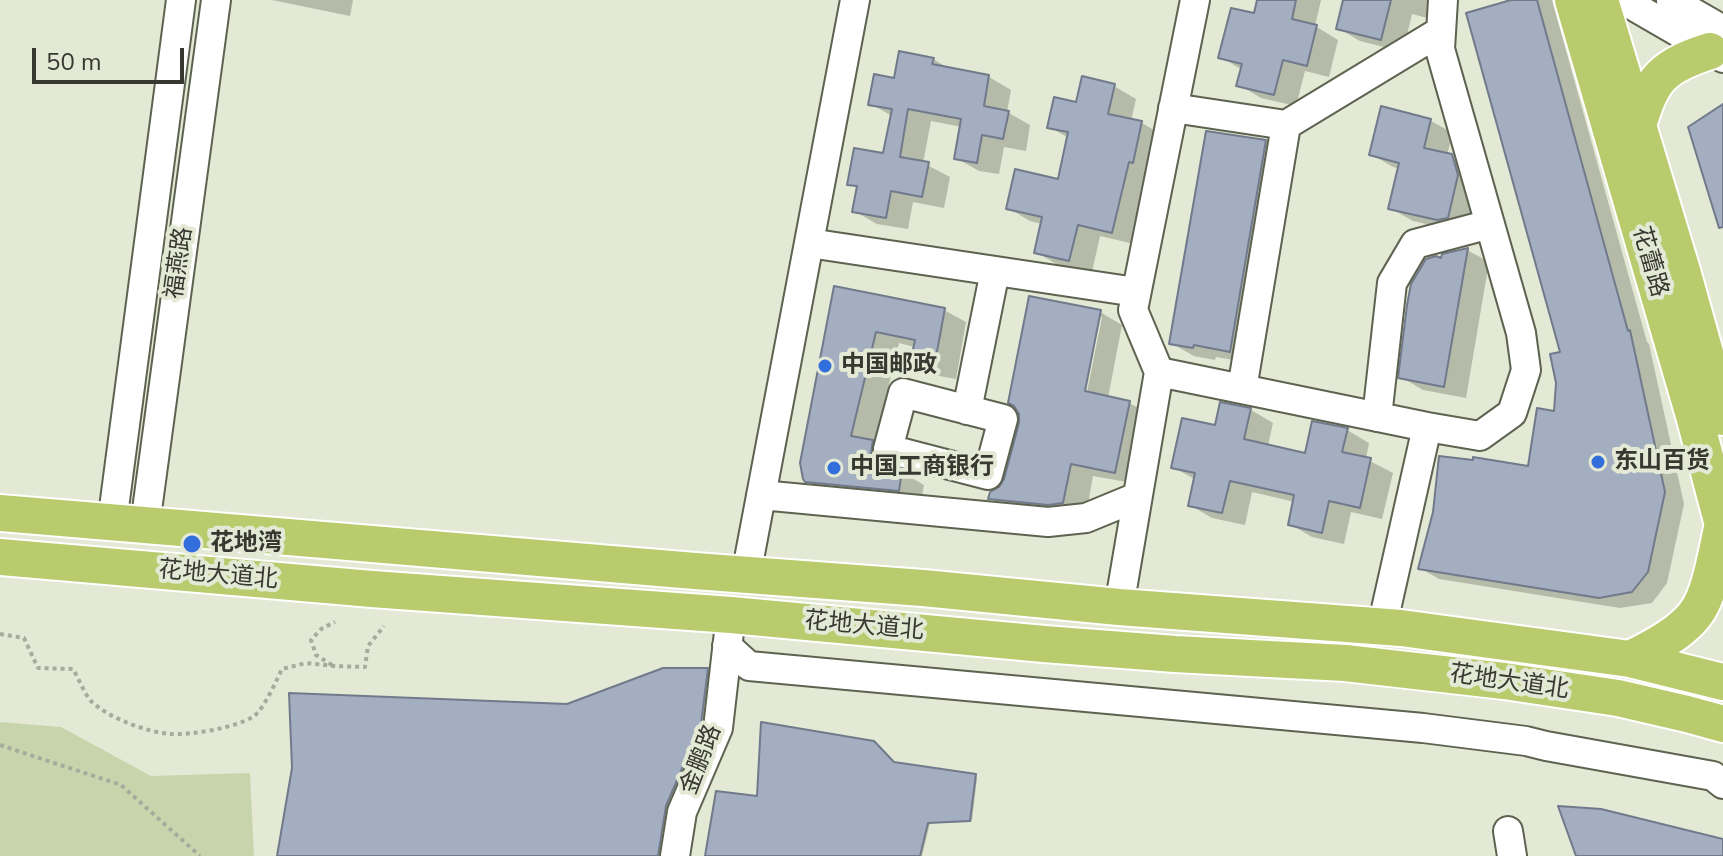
<!DOCTYPE html>
<html>
<head>
<meta charset="utf-8">
<style>
	body { margin:0 }
	#map { position:relative; width:1723px; height:856px; overflow:hidden; background:#e3e9d4; font-family:"Nunito Sans",sans-serif }
	canvas { display:block }
	.scale { position:absolute; left:32px; top:48px; width:152px; height:36px; box-sizing:border-box; border:4px solid #373931; border-top:0; padding-left:10px; font-size:24px; line-height:28px; white-space:nowrap; color:#373931; -webkit-text-stroke:6px #e3e9d4; paint-order:stroke }
</style>
</head>
<body>
<div id="map">
<canvas width="1723" height="856"></canvas>
<div class="scale">50 m</div>
</div>
<script>
const c = document.querySelector('canvas').getContext('2d');
c.lineJoin = 'round';
function fill(path, color) { c.fillStyle = color; c.fill(path, 'evenodd'); }
function trace(path, color, width, dash) { c.strokeStyle = color; c.lineWidth = width; c.lineCap = dash ? 'butt' : 'round'; c.setLineDash(dash || []); c.stroke(path); }
function label(font, color, halo, rows, align = 'center') {
  c.font = font + ' "Nunito Sans","Noto Sans SC",sans-serif'; c.lineWidth = 8; c.setLineDash([]); c.textBaseline = 'middle'; c.strokeStyle = halo; c.fillStyle = color; for (const [text, x, y, turn = 0] of rows) {
    c.save(); c.translate(x, y); c.rotate((+turn || 0) * Math.PI / 180); c.textAlign = isNaN(turn) ? turn : align; if (halo) c.strokeText(text, 0, 0); c.fillText(text, 0, 0); c.restore();
  }
}
fill(new Path2D(`
	M0 722 61 727 151 776 250 773 254 856H0Z`), '#c8d5ac');
fill(new Path2D(`
	M272 0H353L350 16Z
	M1259 0H1321L1315 26 1338 40 1329 77 1305 71 1296 106 1261 98 1239 85 1242 70 1221 57 1255 16Z
	M1345 0H1440L1435 20 1412 14 1403 52 1360 41 1338 28Z
	M1505 0H1552L1647 342 1649 344 1684 504 1667 583 1652 603 1620 608 1439 579 1420 568 1530 468 1556 413 1562 353Z
	M933 59 950 69 989 77 1011 90 1007 112 1030 125 1026 151 1004 147 999 174 979 171 956 158 962 127 931 121 923 163 950 177 944 208 913 202 908 229 877 224 854 211 859 189 850 184 885 155 892 116 871 104 895 80Z
	M1114 86 1136 99 1131 121 1142 123 1164 136 1134 244 1100 236 1092 272 1058 265 1036 252 1042 224 1030 221 1008 208 1059 181 1069 138 1049 127 1078 105Z
	M1382 109 1431 121 1453 133 1447 155 1475 170 1480 189 1470 230 1461 232 1413 221 1390 208 1400 169 1393 167 1371 154Z
	M1266 142 1288 155 1252 363 1216 357 1215 360 1194 356 1171 343Z
	M1467 250 1489 262 1466 398 1423 390 1401 377Z
	M836 288 944 310 966 322 956 379 934 375 912 362 915 347 899 343 875 443 894 455 893 467 895 470 901 472 924 485 921 502 829 494 807 481Z
	M1100 312 1122 325 1108 398 1129 403 1152 415 1138 484 1093 476 1086 515 1013 511 990 498 1001 489ZM1097 317H1102L1085 402 1081 401Z
	M1221 404 1251 410 1273 423 1268 446 1307 455 1347 430 1369 443 1366 459 1393 473 1382 519 1351 512 1344 544 1312 537 1290 524 1295 502 1252 492 1245 525 1212 518 1190 505 1196 480 1173 467 1216 428Z
	M707 670 717 675 711 730 668 856H279Z
	M895 764 977 778 972 821 930 823 922 856H707L759 799Z`), '#0003');
const building = new Path2D(`
	M1257 0H1296L1292 19 1317 25 1307 66 1283 60 1274 95 1236 86 1242 64 1218 58 1231 8 1254 13Z
	M1343 0H1391L1381 40 1336 29Z
	M1511 0H1537L1628 331 1630 330 1665 492 1648 572 1632 592 1599 598 1418 569 1433 512 1439 456 1473 460V457L1528 466 1537 408 1554 411 1556 383 1550 354 1560 352 1466 13Z
	M899 51 934 58 932 64 989 75 984 106 1009 111 1003 139 982 135 977 163 954 159 961 119 908 109 900 157 929 162 922 197 891 191 886 218 852 212 857 186 847 185 854 148 883 153 892 109 868 105 874 74 894 78Z
	M1082 76 1115 84 1108 114 1142 121 1133 163 1129 162 1112 233 1078 225 1069 261 1034 253 1042 217 1006 209 1015 169 1058 179 1068 132 1047 128 1054 97 1076 102Z
	M1723 104V227L1719 228 1688 127Z
	M1381 106 1431 119 1424 148 1452 154 1458 175 1448 218 1437 220 1388 209 1399 163 1369 155Z
	M1206 131 1266 140 1230 352 1194 345 1193 348 1169 344Z
	M1468 248 1444 387 1398 378 1407 305 1411 284 1426 259 1436 256 1441 258 1442 254Z
	M834 286 945 308 934 368 910 363 915 340 876 332 851 436 873 440 871 453 876 460 884 465 902 470 899 491 805 482 803 479 800 463Z
	M1029 296 1101 310 1085 391 1130 401 1115 473 1071 464 1063 503 1048 505 988 499 990 492 999 487 1004 479 1019 423V414L1014 406 1008 403Z
	M1220 402 1251 408 1244 439 1305 453 1312 421 1348 428 1342 452 1371 458 1360 508 1329 501 1322 533 1288 525 1294 495 1230 481 1222 513 1188 506 1195 473 1171 468 1182 418 1215 425Z
	M663 668H708L701 724 666 806 658 856H277L292 768 289 693 567 704Z
	M761 722 874 741 894 762 976 774 970 821 928 823 920 856H705L716 791 757 796Z
	M1558 806 1601 809 1723 839V856H1576Z`);
fill(building, '#a4aec1');
trace(building, '#707a8b', 2);
const minor = new Path2D(`
	M1623 0 1723 58
	M1671 0 1723 30
	M1173 108 1286 125 1441 31
	M809 243 1136 292
	M1159 372 1427 427 1480 436 1512 413 1526 370 1521 333 1440 49 1443 0
	M1242 389 1286 125
	M903 393 1003 419 988 475 888 449Z
	M967 410 995 271
	M1377 417 1392 283 1415 244 1490 224
	M761 495 1048 522 1086 518 1137 497
	M112 523 181 0
	M145 525 216 0
	M746 575 855 0
	M1119 607 1159 372 1133 310 1195 0
	M1382 627 1427 427
	M727 646 749 666 1423 728 1526 741 1546 746 1713 776 1723 784
	M1508 831 1512 856
	M675 856 682 812 718 728 729 632`);
const major = new Path2D(`
	M1573 0 1695 419 1723 525
	M1600 0 1682 271 1723 417
	M1638 126C1651 78 1663 66 1710 51
	M0 513 695 571 923 588 1119 607 1401 628 1630 659 1723 682
	M0 557 372 589 731 615 1044 644 1175 654 1345 663 1504 681 1618 698 1687 714 1723 724
	M1630 659C1651 649 1682 633 1696 613 1711 593 1717 549 1723 524`);
trace(minor, '#5d6350', 32);
trace(major, '#fff', 40);
trace(new Path2D(`
	M0 634 24 638 38 668 73 669C79 679 84 693 91 701 108 718 147 732 170 734 192 735 236 728 254 716 264 709 276 681 282 669L306 663 334 666 365 667 368 646 384 626
	M332 665 316 655 311 640 321 629 335 622
	M0 745 121 785 200 856`), '#a7ab9b', 4, [4, 4]);
trace(minor, '#fff', 28);
trace(major, '#bacb6e', 36);
for (const [x, y, r, color] of [
	[825,366,8,"#336edd"],
	[1598,462,8,"#336edd"],
	[834,468,8,"#336edd"],
	[192,544,10,"#336edd"]
]) { const dot = new Path2D(); dot.arc(x, y, r, 0, 2 * Math.PI); c.fillStyle = color; c.fill(dot); trace(dot, '#e3e9d4', 3); }
label('24px', '#373931', '#e3e9d4', [
	["花蕾路",1649,262,74],
	["福燕路",180,263,-82],
	["花地大道北",218,576,5],
	["花地大道北",864,627,5],
	["花地大道北",1509,683,8],
	["金鹏路",702,760,-69]
]);
label('bold 24px', '#373931', '#e3e9d4', [
	["中国邮政",841,366],
	["东山百货",1614,462],
	["中国工商银行",850,468],
	["花地湾",210,544]
], 'left');
</script>
</body>
</html>
